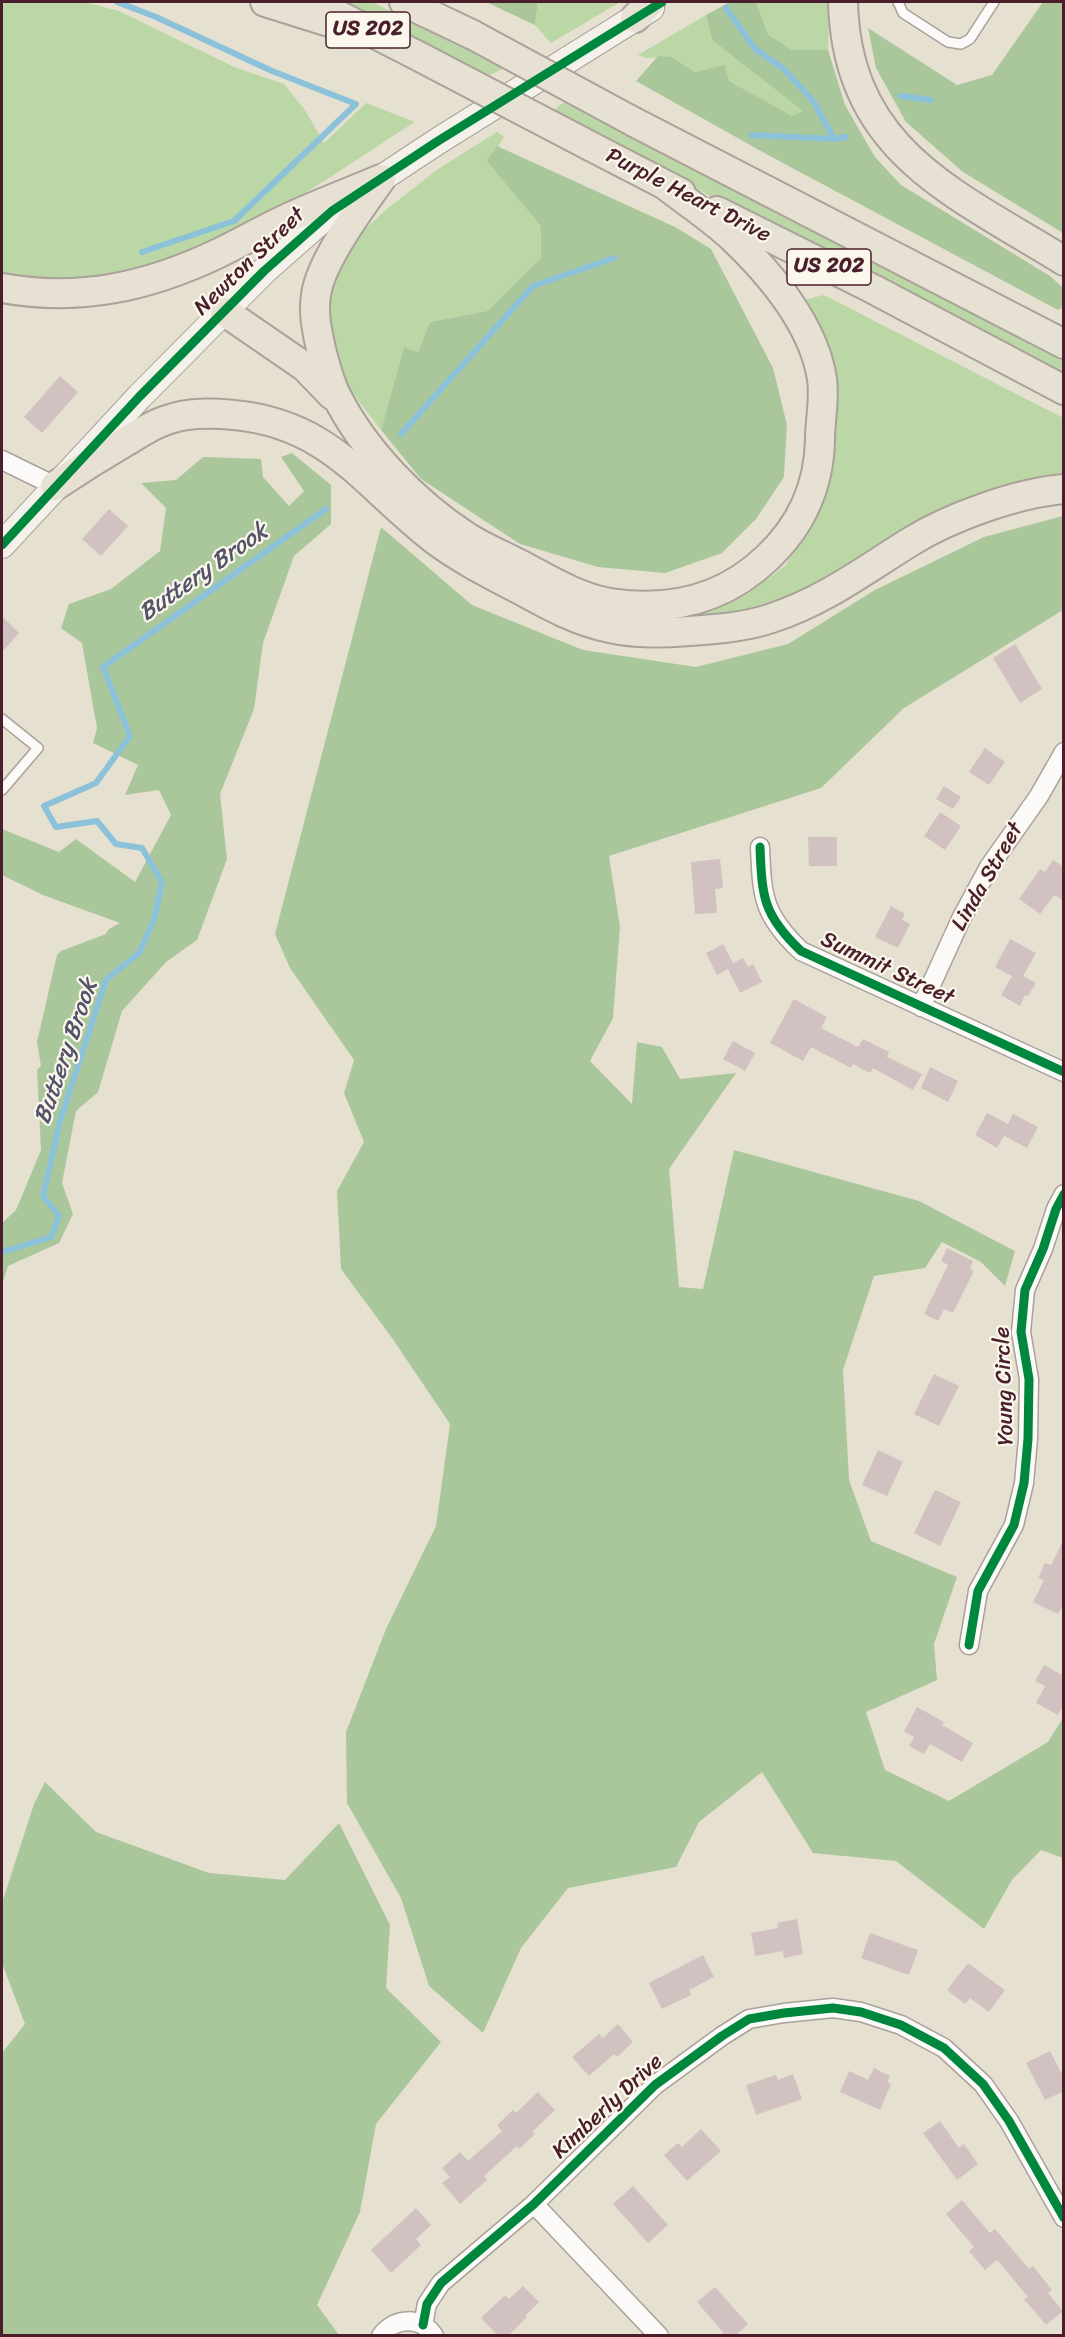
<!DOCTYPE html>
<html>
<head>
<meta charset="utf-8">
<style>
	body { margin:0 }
	#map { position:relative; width:1065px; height:2337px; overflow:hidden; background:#e6e0d0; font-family:Sriracha,sans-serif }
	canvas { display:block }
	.frame { position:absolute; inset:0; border:3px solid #4a1f2b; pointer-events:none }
</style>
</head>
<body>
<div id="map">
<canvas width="1065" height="2337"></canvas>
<div class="frame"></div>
</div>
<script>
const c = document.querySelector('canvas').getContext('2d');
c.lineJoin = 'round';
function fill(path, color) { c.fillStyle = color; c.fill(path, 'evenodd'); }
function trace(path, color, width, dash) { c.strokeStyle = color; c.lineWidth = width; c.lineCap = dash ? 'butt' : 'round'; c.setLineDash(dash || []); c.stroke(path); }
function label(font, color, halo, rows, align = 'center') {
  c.font = font + ' Sriracha,sans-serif'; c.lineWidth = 4.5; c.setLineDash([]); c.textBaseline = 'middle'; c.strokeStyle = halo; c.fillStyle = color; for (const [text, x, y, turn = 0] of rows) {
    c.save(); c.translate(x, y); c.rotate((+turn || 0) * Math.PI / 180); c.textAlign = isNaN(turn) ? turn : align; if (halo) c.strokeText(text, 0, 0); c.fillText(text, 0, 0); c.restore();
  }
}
fill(new Path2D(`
	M2 2H84L119 11 234 67 284 84 305 110 324 143 366 103 415 122C293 199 155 310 2 274Z
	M337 2H372L503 68 486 78Z
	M538 2H620L551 43 535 25Z
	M756 2H830L828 50H792L768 34Z
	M706 15 712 40 804 111 793 117 729 81 725 66 695 72 672 57 647 58 638 55Z
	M564 102 1063 361V379L550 113Z
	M497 132 504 137 488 161 542 226 541 258 487 311 430 322 418 352 404 347 381 430 344 382 324 335 329 285 349 244 387 209 438 169Z
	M824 295 1063 418V481L749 615 685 619 714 610 749 593 785 566 818 515 833 463 836 405 803 300Z`), '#bbd7a5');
fill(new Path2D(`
	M486 2H538L535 25Z
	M730 2H756L768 34 792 50H828L845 105 875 157 901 185 1050 276 1063 288V307L1058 310 768 155 636 81 658 56 672 57 695 72 725 65 729 81 792 116 803 111 712 40 706 15Z
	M1043 2H1063V233L963 172 906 122 876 68 868 28 957 85 992 75Z
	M497 146 675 227 711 249 773 368 787 425 784 477 756 519 722 553 665 573 598 567 520 544 421 479 381 430 404 347 418 352 430 322 487 311 541 258V226L487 161Z
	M292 453 331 485V524L294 556 263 643 254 709 220 794 227 859 197 940 166 962 122 1011 98 1092 76 1111 62 1183 73 1214 59 1243 8 1266 2 1285V1223L16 1210 41 1150 37 1070 41 1066 37 1042 57 955 61 951 106 934 109 929 120 923 43 895 2 875V829L59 852 76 839 135 882 171 815 159 790 125 795 138 765 93 743 97 728 82 643 61 628 69 604 111 589 160 551 166 508 141 483 176 480 203 457 261 459 263 477 289 506 304 491 281 457Z
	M1063 516V610L904 708 821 788 609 856 620 927 613 1018 590 1061 632 1104 637 1042 662 1047 680 1079 736 1073 669 1169 679 1287 703 1289 734 1150 919 1201 1015 1251 1005 1286 981 1262 942 1242 925 1268 874 1276 843 1370 849 1480 871 1541 957 1577 934 1644 937 1680 866 1712 885 1770 949 1801 1048 1742 1063 1718V1858L1041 1850 1012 1880 984 1929 896 1861 813 1853 762 1772 699 1822 676 1867 568 1888 521 1948 483 2033 429 1986 401 1898 347 1803 346 1732 386 1629 436 1526 450 1424 392 1338 341 1269 337 1191 364 1142 344 1093 354 1060 290 968 275 934 381 527 472 605 583 650 696 667 788 644 875 590 984 537Z
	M45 1782 96 1832 209 1873 285 1880 339 1823 390 1925 386 1988 441 2042 376 2124 360 2212 317 2305 339 2335H2V2053L25 2024 2 1963V1903L34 1804Z`), '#aac79b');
trace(new Path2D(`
	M117 2 156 17 272 71 356 104 234 221 142 252
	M726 8 755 49 784 69 814 102 834 139
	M901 96 931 100
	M752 135 834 139 846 137
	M401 434 533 286 614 258
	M2 1252 51 1237 59 1216 43 1196 60 1121 106 980 139 953 154 920 162 882 142 848 116 844 97 821 56 827 44 806 96 783 130 736 103 667 326 509`), '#8cc1da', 6);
fill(new Path2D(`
	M60 376 78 392 42 433 24 417Z
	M109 509 128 526 101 556 82 539Z
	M2 616 19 633 2 652Z
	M1015 644 1042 689 1020 703 993 658Z
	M985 748 1005 762 989 785 969 772Z
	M944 786 961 797 953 809 936 799Z
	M940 812 961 826 945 850 924 836Z
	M808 837H837V866H809Z
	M720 859 723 888 715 889 717 913 695 914 691 862Z
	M1053 860 1064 867V901L1054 895 1040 914 1019 899 1040 869 1045 872Z
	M891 906 905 914 902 920 910 924 898 948 875 937Z
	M1010 939 1036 953 1023 976 1036 983 1028 996 1025 995 1020 1006 1001 995 1012 976 995 967Z
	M723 944 733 963 743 958 748 967 753 964 762 982 740 993 728 969 717 975 706 953Z
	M794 999 827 1017 821 1028 858 1047 863 1039 889 1052 887 1057 922 1074 913 1090 873 1068 870 1073 853 1064 851 1068 811 1047 803 1061 770 1043Z
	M733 1041 755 1053 745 1071 723 1059Z
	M930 1067 958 1081 948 1102 921 1088Z
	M987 1113 1008 1124 1013 1114 1038 1127 1027 1148 1004 1136 997 1148 975 1135Z
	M947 1248 973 1261 970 1269 974 1271 953 1313 944 1309 938 1321 924 1314 948 1265 941 1261Z
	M934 1374 959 1386 939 1426 914 1414Z
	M878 1450 903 1462 887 1496 862 1485Z
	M935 1490 961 1502 940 1546 914 1533Z
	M1064 1539V1603L1058 1614 1033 1602 1044 1580 1038 1578 1045 1563 1051 1565Z
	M1044 1665 1064 1676V1705L1058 1715 1036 1703 1045 1686 1035 1681Z
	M917 1707 944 1722 942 1725 973 1743 962 1762 930 1744 924 1754 909 1746 914 1737 904 1731Z
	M797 1919 803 1954 784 1958 783 1951 755 1956 751 1933 778 1928 777 1923Z
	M870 1933 918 1950 909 1975 861 1958Z
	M703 1955 714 1977 689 1990 691 1995 662 2009 649 1983Z
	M968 1963 1005 1990 989 2012 970 1998 965 2004 947 1990Z
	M618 2024 633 2042 617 2057 614 2054 589 2076 572 2057 599 2034 603 2038Z
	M1050 2051 1064 2078V2091L1045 2100 1026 2063Z
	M874 2068 890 2076 887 2082 891 2084 880 2110 840 2092 849 2071 868 2080Z
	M793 2074 802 2099 756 2115 746 2085 776 2075 778 2080Z
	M538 2092 555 2110 532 2132 535 2134 519 2149 517 2146 484 2176 487 2180 460 2204 442 2183 450 2177 442 2168 460 2152 468 2161 502 2131 497 2125 513 2110 516 2113Z
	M940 2121 959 2148 964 2144 978 2164 957 2180 923 2133Z
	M701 2129 721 2151 687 2181 664 2155 678 2143 682 2147Z
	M633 2186 668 2225 648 2243 613 2204Z
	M962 2200 990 2233 995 2229 1029 2269 1033 2266 1052 2290 1048 2293 1063 2311 1046 2325 1024 2299 1028 2297 997 2260 985 2270 969 2251 974 2247 946 2214Z
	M416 2208 431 2225 416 2239 421 2245 391 2273 371 2250Z
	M523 2286 539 2302 525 2316 527 2317 508 2336H498L481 2318 505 2295 509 2299Z
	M715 2287 748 2324 735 2336H726L697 2302Z`), '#d1c2c1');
const lane = new Path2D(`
	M898 2 903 13 948 42 961 44 970 39 994 2
	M2 719 38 748 2 790`);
const street = new Path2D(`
	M2 460 55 486
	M760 847C762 897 763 915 801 951L1064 1072
	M921 1007 961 919 989 867 1039 796 1064 752
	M969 1645 978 1591 1014 1525 1024 1483 1028 1439 1029 1379 1021 1332 1025 1290 1043 1249 1056 1209 1064 1194
	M534 2204 659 2336
	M423 2325 427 2304 441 2283 534 2204 655 2085 722 2036 749 2019 784 2013 833 2008 861 2012 901 2025 944 2048 983 2084 1009 2121 1064 2218
	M381 2336C394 2317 422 2316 434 2336`);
const secondary = new Path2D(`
	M2 545 140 396 264 271 332 211 438 141 651 8`);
const primary = new Path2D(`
	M265 2 332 23
	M313 2 422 58
	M404 2 473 35
	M843 2C847 151 953 192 1064 261
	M635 18 650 2
	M634 122 1064 344
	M592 147 681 193
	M381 179C361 207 320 262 316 295 313 313 317 331 321 349 325 365 329 381 336 395 364 451 415 503 467 537 486 549 507 557 527 568 553 582 580 598 610 603 669 612 723 600 767 558 801 526 819 486 820 440 820 419 825 399 822 379 814 327 773 277 736 241 715 220 688 203 665 185
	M717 211 873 289 1064 390
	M2 288C79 302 148 287 219 253 242 242 264 229 288 218 318 204 350 192 381 179
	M225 312 305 367 332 395
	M55 486C79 470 103 455 127 441 140 433 153 424 167 420 188 412 212 413 234 415 331 424 365 486 435 540 459 558 486 572 513 586 544 603 575 621 610 628 637 634 662 633 689 631 717 629 746 627 772 618 824 601 865 570 910 542 950 517 1017 493 1064 489`);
trace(lane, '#aaa19a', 12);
trace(street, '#aaa19a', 21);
trace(secondary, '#aaa19a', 28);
trace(primary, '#aaa19a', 32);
trace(lane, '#fbfaf8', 9);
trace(street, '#fbfaf8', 18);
trace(secondary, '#f4f0ea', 26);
trace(primary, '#e7e1d4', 28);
const primaryBridge = new Path2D(`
	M473 35 634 122
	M422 58 592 147`);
trace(primaryBridge, '#aaa19a', 32, []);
trace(primaryBridge, '#e7e1d4', 28);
trace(new Path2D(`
	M2 545 140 396 264 271 332 211 438 141 662 2
	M760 847C762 897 763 915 801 951L1064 1072
	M969 1645 978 1591 1014 1525 1024 1483 1028 1439 1029 1379 1021 1332 1025 1290 1043 1249 1056 1209 1064 1194
	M423 2325 427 2304 441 2283 534 2204 655 2085 722 2036 749 2019 784 2013 833 2008 861 2012 901 2025 944 2048 983 2084 1009 2121 1064 2218`), '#00873e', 9);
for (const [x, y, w] of [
	[368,30,84],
	[829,267,84]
]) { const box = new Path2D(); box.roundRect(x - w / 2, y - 18, w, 36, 4.5); c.fillStyle = '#fbf7ec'; c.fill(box); trace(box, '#4a1f2b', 1.5); }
label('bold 21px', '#4a1f2b', null, [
	["US 202",368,30],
	["US 202",829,267]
]);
label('22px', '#4a1f2b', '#fbf7ec', [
	["Purple Heart Drive",688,196,27],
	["Newton Street",250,262,-44],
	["Linda Street",988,877,-60],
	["Summit Street",887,969,25],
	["Young Circle",1005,1386,-92],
	["Kimberly Drive",608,2107,-43]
]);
label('italic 24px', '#53536a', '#fbf7ec', [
	["Buttery Brook",204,573,-35],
	["Buttery Brook",67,1052,-71]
]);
</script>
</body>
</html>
